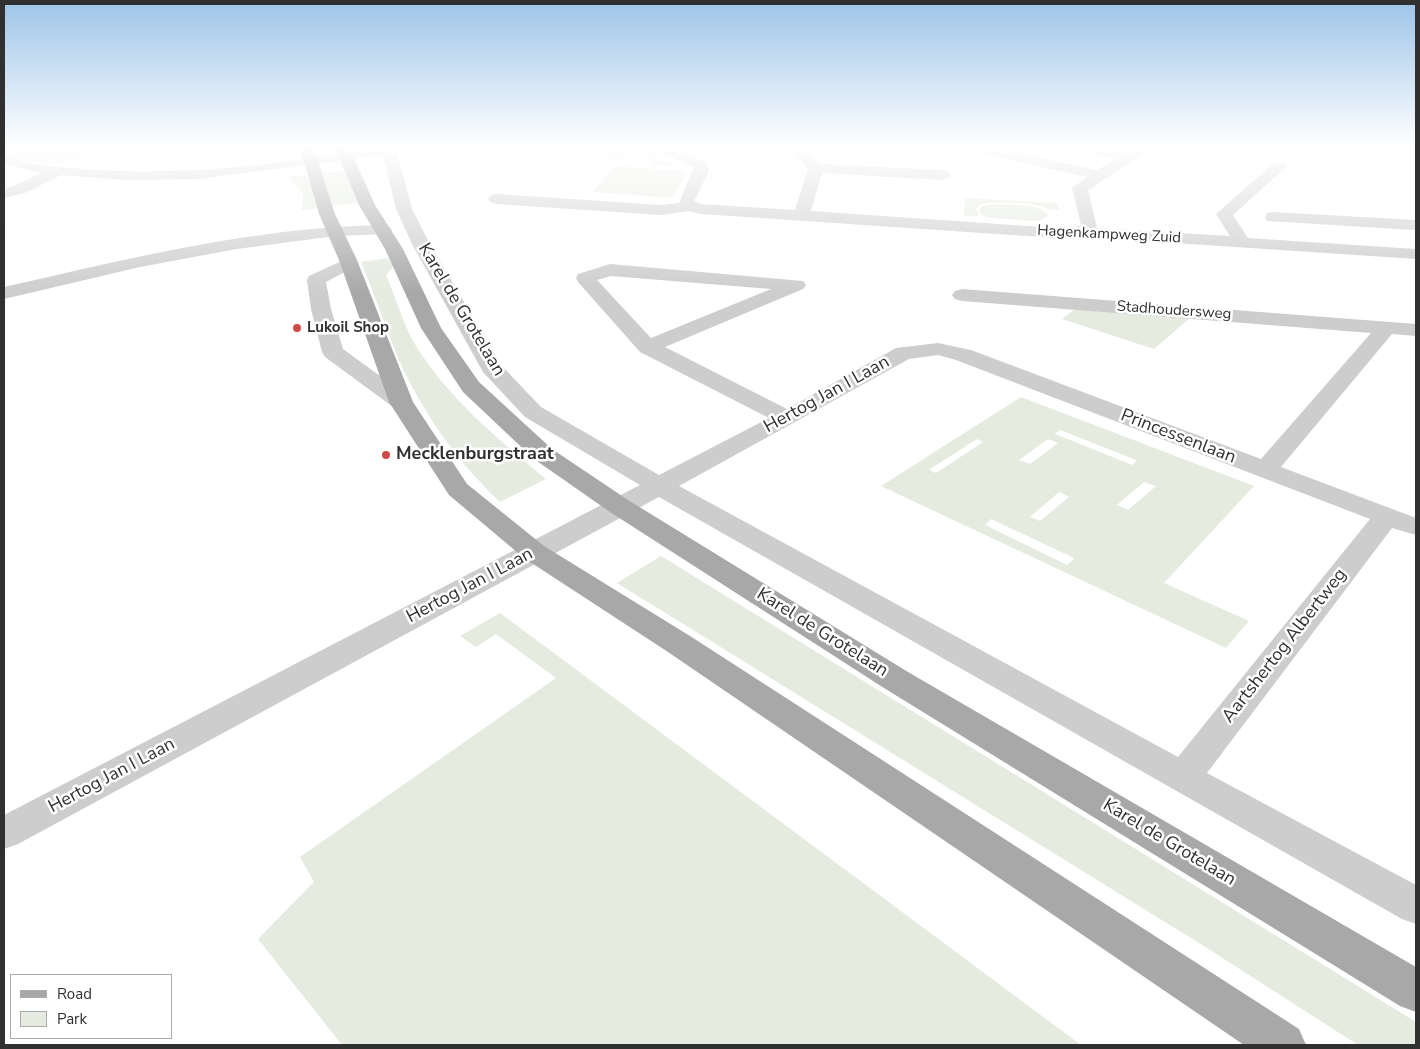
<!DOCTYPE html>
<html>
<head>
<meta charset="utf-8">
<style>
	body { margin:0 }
	#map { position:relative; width:1420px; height:1049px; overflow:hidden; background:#fff; font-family:"Nunito Sans",sans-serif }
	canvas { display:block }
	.frame { position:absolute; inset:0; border:5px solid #303030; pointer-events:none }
	.legend { position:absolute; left:10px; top:974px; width:162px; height:65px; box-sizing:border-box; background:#fff; border:1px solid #acacac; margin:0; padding:6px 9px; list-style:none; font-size:15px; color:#303030 }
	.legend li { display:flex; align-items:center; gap:10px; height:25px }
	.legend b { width:25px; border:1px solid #acacac }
</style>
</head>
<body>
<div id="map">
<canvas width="1420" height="1049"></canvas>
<div class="frame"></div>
<ul class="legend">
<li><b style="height:6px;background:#a8a8a8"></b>Road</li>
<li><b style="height:14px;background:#e5ebdf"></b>Park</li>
</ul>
</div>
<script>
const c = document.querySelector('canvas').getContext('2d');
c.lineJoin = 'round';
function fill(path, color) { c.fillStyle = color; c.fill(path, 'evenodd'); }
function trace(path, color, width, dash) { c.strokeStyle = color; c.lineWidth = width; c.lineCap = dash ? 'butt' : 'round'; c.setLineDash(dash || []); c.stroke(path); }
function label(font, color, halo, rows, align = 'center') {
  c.font = font + ' "Nunito Sans",sans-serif'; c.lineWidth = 5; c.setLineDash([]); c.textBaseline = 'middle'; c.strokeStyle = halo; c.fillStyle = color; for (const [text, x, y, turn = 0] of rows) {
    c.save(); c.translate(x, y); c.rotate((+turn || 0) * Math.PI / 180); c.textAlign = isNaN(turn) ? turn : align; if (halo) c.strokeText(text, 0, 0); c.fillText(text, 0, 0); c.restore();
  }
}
fill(new Path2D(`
	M4 146H103C92 151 79 160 67 163 54 166 18 159 4 158Z
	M578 146H622L618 151 636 156 612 162Z
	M630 146H637L681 166H649L651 162 643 155 624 150Z
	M615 166 682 171 687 174 672 198 593 192Z
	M345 171 360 203 333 206 322 173Z
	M307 175 319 208 302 210 303 193 289 177Z
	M965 198 1057 203 1059 210C1051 212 1044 206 1036 205 1020 202 1003 202 987 203L981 204 976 209 979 216H964Z
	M992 204C1008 206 1037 201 1048 215 1038 226 1022 219 1009 219 997 218 989 220 979 213L981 207Z
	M388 258 394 266 386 275C396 298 403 325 416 346 450 400 498 439 546 479L500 502C459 463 428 420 403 369 387 334 376 297 361 262Z
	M1075 309 1190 318 1154 349 1062 319Z
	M1021 397 1254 486 1164 583 1249 621 1226 648 881 486ZM1060 430 1136 460V461L1132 465 1055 434ZM977 439 983 442 936 473 929 470ZM1048 439 1058 443 1030 464 1019 460ZM1144 482 1156 486 1128 510 1117 505ZM1059 492 1069 497 1040 521 1030 517ZM991 519 1074 558V559L1067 565 985 525Z
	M661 556 1416 1022V1045H1358L1207 948 617 583Z
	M500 613 1081 1045H342L258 939 314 882 300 857 556 678 496 634 476 647 460 636Z`), '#e5ebdf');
fill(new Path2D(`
	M389 146H427L425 149 397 153 412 209 430 244 500 364 541 407 659 475 769 418 640 352 578 282 576 278 578 274 610 264 803 281 806 285 803 289 665 347 787 409 896 348 938 343 971 350 1261 459 1371 333 962 301 955 299 952 295 955 291 962 289 1416 324V336L1392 334 1281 467 1416 518V535L1392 528 1207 773 1416 885V924L1402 919 659 497 18 844 4 849V815L640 485 525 417 483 372 412 244 396 209 383 155 198 179 127 180 61 175 25 193 4 198V188L14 186 41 173 4 164V156C14 157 23 162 33 164 87 171 143 173 197 170 261 167 326 155 389 146ZM611 276 771 289 651 338 597 280ZM938 355 956 360 1370 519 1178 757 679 486 909 359Z
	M651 146H670L706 162 709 171 694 201 701 204 795 210 808 169 787 146H802L820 164 943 170 948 172 951 175 948 178 943 180 822 173 811 211 1071 229 1081 225 1072 188 1087 177 965 150 960 149 958 146H984L1097 170 1116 159 1072 149 1070 146H1096L1126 152 1136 146H1152L1134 160 1088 190 1097 228 1230 236 1216 214 1274 163H1284L1286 166 1284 169 1233 215 1248 238 1416 249V259L1085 237 1071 239 701 214 689 211 661 215 496 204 490 202 488 199 490 196 496 194 661 205 679 203 694 167 653 149Z
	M1401 146H1416V152L1403 149Z
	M1273 212 1416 220V230L1267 221 1265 217 1267 213Z
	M383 225 389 226 392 230 389 234 335 236 237 249 140 267 4 299V287C128 259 255 227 383 225Z
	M348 258 354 259 357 263 354 267 326 282 331 309 343 349 409 397 413 402 409 407 401 409 393 407 325 357 322 352 311 309 307 280 309 276Z`), '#cdcdcd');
fill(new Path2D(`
	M297 146H311L318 161 335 214 357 260 413 402 467 484 544 546 690 636 1299 1029 1306 1045H1244L668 652 524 558 449 495 389 402 339 260 319 214 304 161Z
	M330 146H345L353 156 375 205 403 249 441 328 479 382 552 449 628 500 908 672 1416 967V1012L1400 1006 884 688 610 512 534 459 463 392 421 328 385 249 359 205 339 157Z`), '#a8a8a8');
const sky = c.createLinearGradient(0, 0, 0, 293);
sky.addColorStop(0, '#9dc4e8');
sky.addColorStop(0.5, '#fff');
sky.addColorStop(1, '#ffffff00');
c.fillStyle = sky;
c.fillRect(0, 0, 1420, 293);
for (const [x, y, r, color] of [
	[297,328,5,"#d14947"],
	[386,455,5,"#d14947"]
]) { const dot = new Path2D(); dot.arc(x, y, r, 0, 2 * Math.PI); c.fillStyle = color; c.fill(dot); trace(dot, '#fff', 2); }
label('15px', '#303030', '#fff', [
	["Hagenkampweg Zuid",1109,235,3],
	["Stadhoudersweg",1174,311,4]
]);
label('bold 15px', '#303030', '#fff', [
	["Lukoil Shop",307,328]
], 'left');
label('18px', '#303030', '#fff', [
	["Karel de Grotelaan",461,310,59],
	["Hertog Jan I Laan",827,395,-29],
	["Princessenlaan",1178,437,21],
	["Hertog Jan I Laan",470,586,-28],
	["Karel de Grotelaan",822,633,32],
	["Aartshertog Albertweg",1285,646,-52],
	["Hertog Jan I Laan",112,776,-28],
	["Karel de Grotelaan",1169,843,31]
]);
label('bold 18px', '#303030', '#fff', [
	["Mecklenburgstraat",396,455]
], 'left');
</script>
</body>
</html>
